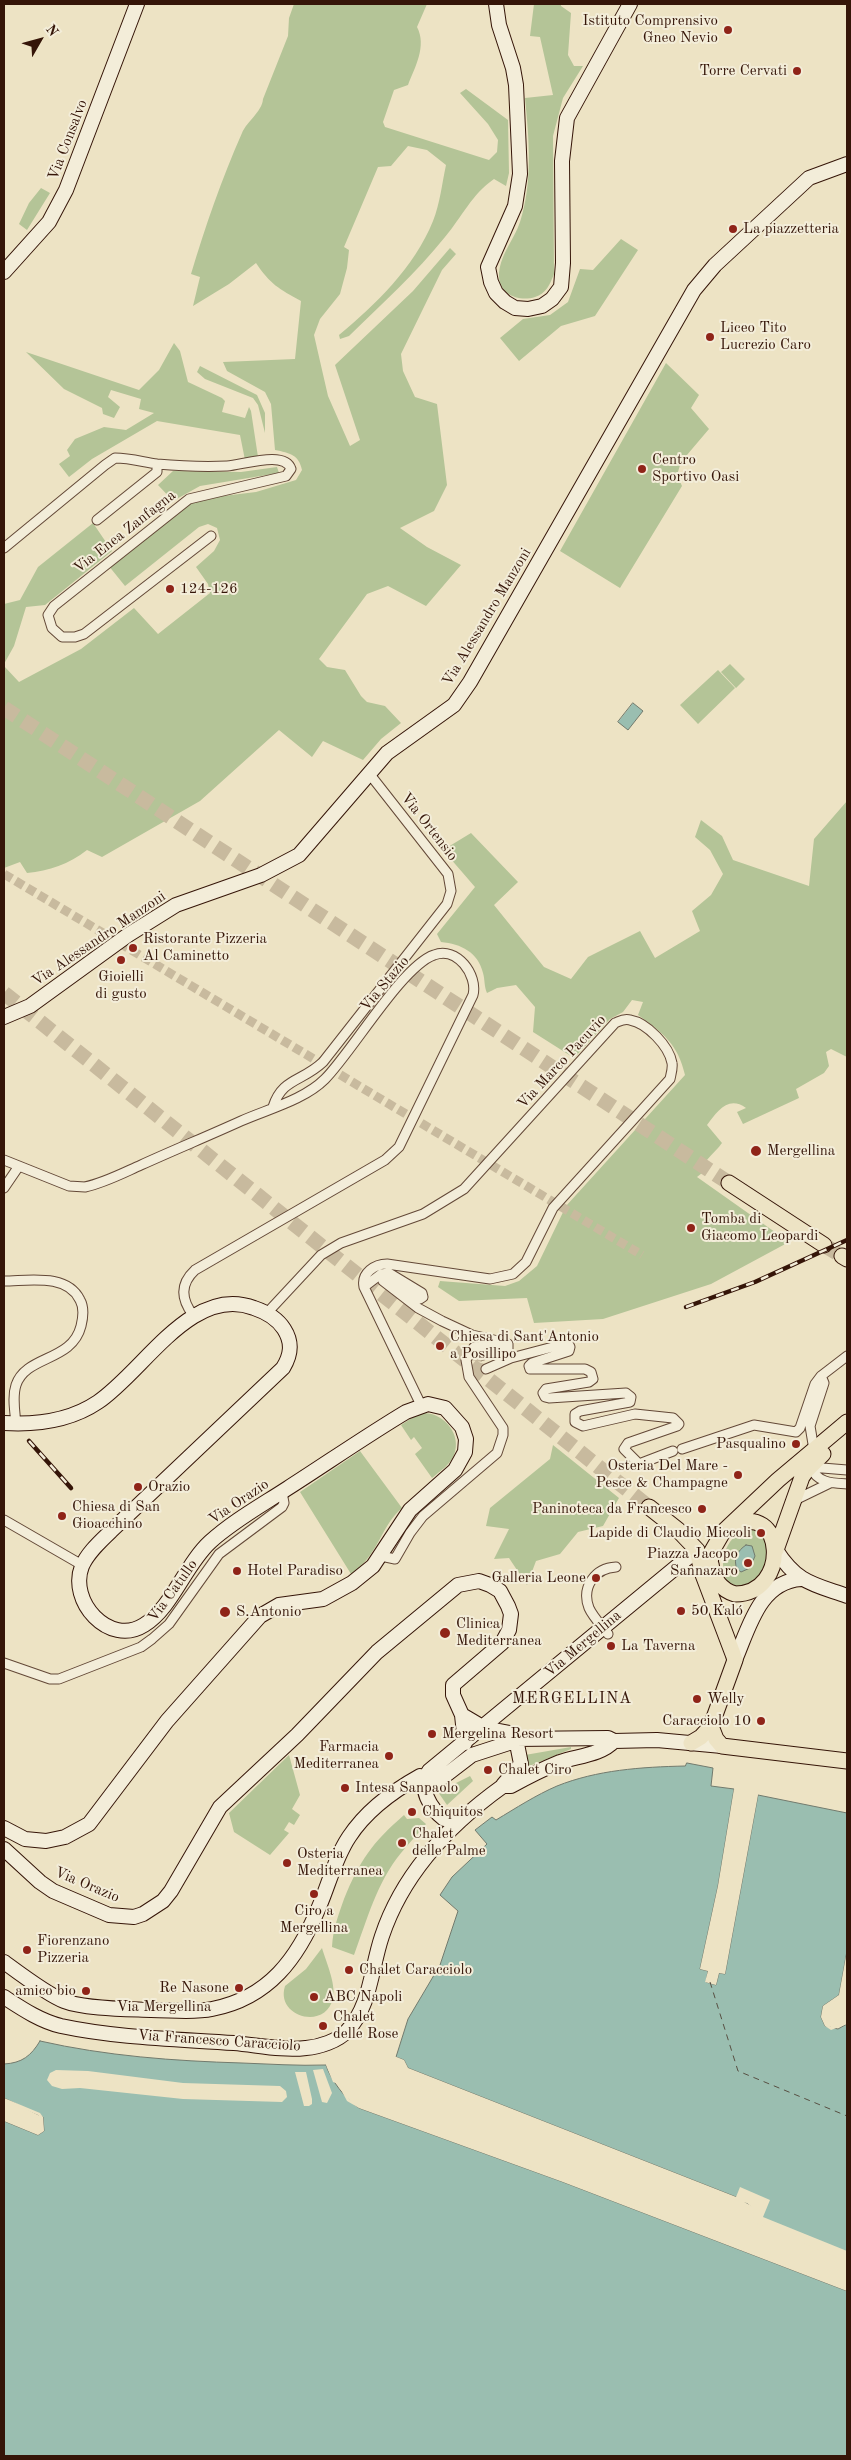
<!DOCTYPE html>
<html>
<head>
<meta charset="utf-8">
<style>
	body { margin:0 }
	#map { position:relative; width:851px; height:2460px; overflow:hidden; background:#ede3c4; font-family:"Old Standard TT",serif }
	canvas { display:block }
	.frame { position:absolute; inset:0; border:5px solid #351508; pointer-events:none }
	.north { position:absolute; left:15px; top:15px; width:50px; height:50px; -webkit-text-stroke:4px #f3edd9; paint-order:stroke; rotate:52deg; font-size:14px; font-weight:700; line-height:20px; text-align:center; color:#351508 }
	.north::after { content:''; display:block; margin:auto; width:18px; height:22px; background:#351508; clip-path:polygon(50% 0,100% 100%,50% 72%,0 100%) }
</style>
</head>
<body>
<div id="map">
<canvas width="851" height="2460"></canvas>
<div class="frame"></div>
<div class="north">N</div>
</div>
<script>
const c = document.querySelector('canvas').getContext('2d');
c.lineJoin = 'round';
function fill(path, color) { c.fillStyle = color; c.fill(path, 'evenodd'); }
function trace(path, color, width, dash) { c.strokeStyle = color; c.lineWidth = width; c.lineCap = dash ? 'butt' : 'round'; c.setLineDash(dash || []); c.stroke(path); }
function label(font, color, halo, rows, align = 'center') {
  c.font = font + ' "Old Standard TT",serif'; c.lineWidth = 4; c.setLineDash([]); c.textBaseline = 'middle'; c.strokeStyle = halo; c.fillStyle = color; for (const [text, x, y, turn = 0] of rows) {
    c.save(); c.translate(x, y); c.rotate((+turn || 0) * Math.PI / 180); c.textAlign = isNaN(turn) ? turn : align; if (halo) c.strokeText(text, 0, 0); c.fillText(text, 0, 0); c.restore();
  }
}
fill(new Path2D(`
	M294 4H427L417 27C427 46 415 67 408 85L394 90 383 122 385 127 489 160 497 152 498 140 488 124 460 93 466 89 508 120 509 173 506 186 494 179C472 194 462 217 445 237 416 273 382 304 349 336L340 339 339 335C376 304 414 268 433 221 440 204 442 183 446 165L427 150 408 146 391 166 378 167 344 247 349 250 347 268 340 294 320 319 314 335 328 396 350 446 360 440 335 365 413 291 450 248 456 254 442 270 401 354 403 371 415 397 437 404 447 485 434 511 400 528 427 547 461 565 426 606 388 586 367 594 319 659 327 667 345 670 361 696 367 702 385 706 401 723 381 739 363 760 323 741 312 757 279 730 200 801 102 857 87 850C69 864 49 871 27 873L20 862 4 868V666L19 682 81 649 134 608 158 634 210 593 208 584 196 567 214 551 220 540 217 528 208 524 199 527 125 586 108 565 190 500 256 492 296 480 302 470C299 455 290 453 275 450L271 404 265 392 227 371 223 362 295 359 301 301C279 289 270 284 256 263L229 284 193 306 200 277 191 274C205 227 222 178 242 133 247 121 262 112 263 99L288 36 289 18Z
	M534 4H561V6L571 13 568 55 574 66H583L563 98 553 136 554 274C550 284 546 294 535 297 520 302 499 295 499 276 499 256 514 240 520 222 533 182 529 139 525 98L553 95 540 37 530 36Z
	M41 188 50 193 27 230 19 224 29 203Z
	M621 239 638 250 595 316 561 326 519 361 500 338 523 319 550 315 568 302 580 269 593 270Z
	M174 343 180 351 188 382 222 398 225 401 222 412 245 418 249 407 251 411 258 457 245 460 240 435 157 421 92 459 69 477 59 464 70 456 67 450 75 439 104 427 126 430 154 413 139 409 141 399 111 390 108 397 120 407 114 418 103 414 102 408 64 389 26 352 139 390 159 370Z
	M666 363 699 395 691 408 709 429 681 462 677 475 682 486 620 588 560 551Z
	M200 366 257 395 265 413V433L258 405 253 398 205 379 197 372Z
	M277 467 279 473 200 486 173 501 158 485 173 471 241 472Z
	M93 523 112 551 45 605 26 607 14 646 4 664V604L20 600 38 567Z
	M730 664 745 679 736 688 721 672Z
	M718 670 735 688 698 724 680 705Z
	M847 801V1057L831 1049 826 1052 829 1066 824 1073 796 1089 799 1098 743 1124 737 1112 746 1108C728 1095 717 1112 707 1125L722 1143C715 1153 702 1161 702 1173L697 1177 789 1242 711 1284 603 1319 534 1323 527 1298 459 1301 438 1287 440 1281 505 1286 519 1281 537 1266 566 1206 685 1075C678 1044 663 1033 638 1015L643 1002 632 1000 623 1012 610 1019 574 1058 533 1032 535 1007 516 985 497 988 487 993C484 986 485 980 483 973 478 952 461 944 441 942L437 934 475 887 443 850 471 833 518 882 494 905 544 967 571 979 588 957 640 931 655 958 700 931 692 911 711 895 723 874 710 850 695 837 701 820 722 836 733 860 809 886 814 839Z
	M425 1413C445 1414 462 1435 454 1455 450 1465 440 1471 432 1478L415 1454 422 1448 414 1437 411 1440 401 1425 418 1414Z
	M553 1445 619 1498 603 1526 578 1532 560 1554 536 1561 527 1585 509 1558 494 1559 509 1529 486 1526 490 1508 550 1459Z
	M360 1451 402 1508C379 1528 380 1554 351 1574L300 1492Z
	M750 1529C753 1530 758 1531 761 1533 775 1544 765 1574 752 1582 748 1585 741 1585 736 1587L727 1581C717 1560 727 1534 750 1529Z
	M571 1747V1749L527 1767 525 1755Z
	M289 1755 300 1795 292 1809 300 1815 294 1825 289 1822 284 1830 289 1833 270 1855 234 1832 229 1813Z
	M470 1776 473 1781 447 1805 438 1792Z
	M404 1815 407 1819 419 1818 426 1824C418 1834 409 1843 401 1853 377 1882 367 1920 354 1955L332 1947C333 1929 338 1916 344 1899 360 1860 372 1843 404 1815Z
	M322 1948C326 1962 336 1983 333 1998 326 2031 275 2017 285 1986L306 1969Z`), '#b4c497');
const water = new Path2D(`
	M633 703 643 711 628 730 618 722Z
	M746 1545 752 1546 755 1556 750 1568 741 1572 737 1569C733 1559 737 1551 746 1545Z
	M687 1763 713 1768 711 1786 734 1789 718 1886 700 1969 708 1971 706 1982 716 1985 719 1973 725 1974 758 1795 847 1813V1951L839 1995 823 2006 821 2017 825 2026 838 2029 847 2024V2259L755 2220 756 2208 736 2197 408 2068 404 2060 396 2057 408 2019 440 1965 458 1911 440 1895 452 1877 487 1844 475 1830 492 1817 496 1820C516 1808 536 1795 557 1786 597 1770 641 1767 685 1766Z
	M40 2041C106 2056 174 2061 242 2063 270 2064 298 2066 326 2065 330 2079 346 2100 359 2108L563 2182 847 2291V2456H4V2121L38 2135 44 2131 43 2117 4 2098V2064C22 2063 31 2056 40 2041Z`);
fill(water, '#9abeb0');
trace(water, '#727a6d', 1);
fill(new Path2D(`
	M734 1789 737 1790 720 1886 703 1967 710 1969 708 1980 714 1982 717 1971H723L755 1795H758L725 1974 719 1973 716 1985 705 1982 708 1971 700 1969 718 1886Z
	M847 1951V1965L841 1996 825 2008 824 2017 827 2025 832 2027 847 2022V2024L831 2030 825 2026 821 2017 823 2006 839 1995Z
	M394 2056 404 2060 408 2068 736 2197 740 2187 770 2200 763 2217 847 2251V2262L753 2222 754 2209 747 2203 741 2202 407 2070 402 2062 395 2059Z
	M326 2065H328L335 2080 340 2082 349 2099 360 2106 564 2179 847 2288V2291L563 2182 359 2108 347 2101 338 2084 333 2082Z
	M323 2069 332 2093 327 2103 322 2102 313 2070Z
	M56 2070 88 2071 183 2083 280 2086 286 2091 287 2097 282 2102 183 2099 80 2088 62 2089 52 2086 47 2080 50 2073Z
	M295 2072H306L312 2099V2104L309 2106H304Z
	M4 2098 40 2113 43 2117 44 2131 38 2135 4 2121V2119L38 2133 42 2130 41 2118 38 2115 4 2101Z`), '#ede3c4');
trace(new Path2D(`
	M710 1982 738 2071 847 2116`), '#585043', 1, [6, 5]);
trace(new Path2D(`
	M4 874 642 1255
	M483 1355 478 1358 477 1363 479 1367 486 1369`), '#c8ba9e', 9, [9, 4.5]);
trace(new Path2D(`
	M4 708 729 1183
	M4 993 649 1507
	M824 1245 842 1256`), '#c8ba9e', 15, [15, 8]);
const street = new Path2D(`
	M97 520 157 472V464
	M4 548 105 465 115 458C130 458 143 462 157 464 180 466 204 467 227 466 243 465 285 450 291 469L286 476 189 499 54 606 48 615 52 628 62 637H75L84 634 211 536
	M273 1107C282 1078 302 1082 323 1062L447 904 451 891 448 874 368 772
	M4 1160 69 1186 85 1187C104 1183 123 1173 141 1165 174 1150 208 1136 241 1121 268 1109 304 1100 325 1079 352 1052 402 966 434 955 457 946 478 975 473 995L399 1147 385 1160 195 1270C180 1284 181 1299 193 1315
	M4 1188 19 1166
	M4 1281C28 1281 67 1273 80 1300 84 1307 83 1318 81 1326 72 1362 26 1355 16 1385 12 1397 15 1412 16 1424
	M364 1287 381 1274 389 1273 422 1293 423 1297 420 1299 391 1280 386 1279 383 1281 418 1308 442 1321 472 1335 498 1341
	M267 1313 321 1255 341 1243 423 1214 464 1189 615 1023C620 1021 624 1018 630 1020 647 1023 669 1046 672 1063 673 1068 671 1074 670 1079L553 1208 526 1262 513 1274 490 1279 387 1264C375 1264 361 1273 364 1287L421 1405
	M483 1355 508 1349V1344
	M486 1369 511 1358 568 1343 570 1347 569 1351 532 1363 529 1366 530 1369H585L591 1372 593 1379 589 1382 546 1389 543 1393 545 1397 549 1398 626 1393 631 1397 630 1402 580 1411 575 1414V1422L583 1426 635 1414 673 1418 679 1424 677 1426 628 1443 624 1449 639 1464 673 1451
	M682 1449 754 1425 796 1432 800 1428 815 1384 821 1376
	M814 1450 810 1426 824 1383 821 1376 847 1356
	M810 1467C818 1483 831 1483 847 1484
	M810 1467 847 1470
	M795 1500 830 1483
	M4 1520 82 1565
	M381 1556 395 1559 410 1533 423 1516 497 1453 503 1435V1428L469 1377 466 1360 474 1347 508 1344
	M608 1634C602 1626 593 1617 589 1608 581 1587 595 1568 616 1567
	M4 1663 50 1679H59L141 1647 152 1639 169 1624 219 1554 282 1507 284 1503 282 1492`);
const secondary = new Path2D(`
	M496 4 499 25 513 68 516 85 520 174 515 206 488 267 491 282 496 293 505 302 515 308 528 309 542 306 552 299 561 287 563 263 562 161 567 118 630 4
	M4 272 49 222 66 190 137 4
	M4 1017 30 1006 128 935 176 905 261 875 299 855 387 753 454 705 470 682 694 290 715 265 809 178 847 164
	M4 1423C37 1425 70 1421 98 1402 144 1371 192 1284 254 1308 266 1312 277 1318 284 1329 293 1343 291 1355 283 1368L111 1531C101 1541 88 1552 82 1566 68 1601 109 1647 144 1625 172 1608 185 1565 210 1542 233 1521 262 1505 288 1488 327 1463 366 1436 406 1412L428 1404 445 1408 462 1427 466 1439 465 1452 455 1470 410 1510 373 1566 352 1583 323 1599 279 1605 260 1616 167 1721 89 1824 65 1837 46 1841 25 1839 4 1828
	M776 1550C797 1583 813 1584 847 1596
	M735 1660C749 1628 759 1582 801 1579
	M462 1715 484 1728 510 1733 516 1739 608 1738 614 1741 657 1740 722 1746
	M461 1818 444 1819C431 1809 417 1788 429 1771L697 1550
	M4 1849 40 1882 53 1891 109 1915 134 1917 143 1914 163 1901 171 1891 220 1807 297 1735 377 1652 458 1585 479 1581 490 1585 500 1591 508 1606 511 1614 509 1630 502 1643 453 1685V1695L462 1715 465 1743
	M4 1962C19 1973 48 1995 64 2001 84 2009 129 2009 151 2010 171 2010 193 2013 212 2009 269 1998 298 1958 319 1907 329 1884 335 1858 349 1837 366 1811 393 1791 420 1776L431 1781 442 1778 472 1755 512 1742 516 1739 521 1764 503 1785
	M4 1997C21 2008 40 2021 61 2026 117 2038 177 2039 234 2043 257 2045 283 2051 306 2048 319 2047 338 2041 347 2031 371 2006 371 1968 382 1936 403 1873 450 1824 503 1786H511C527 1777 543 1769 560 1762 577 1756 601 1755 614 1741`);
const primary = new Path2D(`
	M729 1183 824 1245
	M842 1256 847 1259
	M649 1507 678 1530 697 1550 702 1572 733 1654 735 1660 711 1726 716 1739 722 1746 847 1761
	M776 1550 802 1477 807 1470 823 1454
	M711 1564C713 1578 721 1590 735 1594 791 1594 785 1498 731 1527
	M707 1581 712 1551 723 1532 778 1480 847 1422
	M691 1743 701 1737 711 1726`);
trace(street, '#634837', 11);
trace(secondary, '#351508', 16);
trace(primary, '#351508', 17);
trace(street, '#f3edd9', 9);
trace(secondary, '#f3edd9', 14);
trace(primary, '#ede3c4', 15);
const rail = new Path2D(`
	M686 1307 755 1282 847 1240
	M29 1441 71 1488`);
trace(rail, '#351508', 4.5);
trace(rail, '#f3edd9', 2.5, [8]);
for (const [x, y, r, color] of [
	[728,30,5,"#8f2418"],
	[797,71,5,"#8f2418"],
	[733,229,5,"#8f2418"],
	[710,337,5,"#8f2418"],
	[642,469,5,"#8f2418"],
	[170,589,5,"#8f2418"],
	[133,948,5,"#8f2418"],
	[121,960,5,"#8f2418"],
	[756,1151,6,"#8f2418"],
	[691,1228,5,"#8f2418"],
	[440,1346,5,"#8f2418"],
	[796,1444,5,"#8f2418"],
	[738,1475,5,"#8f2418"],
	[138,1487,5,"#8f2418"],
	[702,1509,5,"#8f2418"],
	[62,1516,5,"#8f2418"],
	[761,1533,5,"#8f2418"],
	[748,1563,5,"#8f2418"],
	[237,1571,5,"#8f2418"],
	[596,1578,5,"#8f2418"],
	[681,1611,5,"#8f2418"],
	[225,1612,6,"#8f2418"],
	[445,1633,6,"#8f2418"],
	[611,1646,5,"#8f2418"],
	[697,1699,5,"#8f2418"],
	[761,1721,5,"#8f2418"],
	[432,1734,5,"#8f2418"],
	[389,1756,5,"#8f2418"],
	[488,1770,5,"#8f2418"],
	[345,1788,5,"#8f2418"],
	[412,1812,5,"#8f2418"],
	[402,1843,5,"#8f2418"],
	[287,1863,5,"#8f2418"],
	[314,1894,5,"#8f2418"],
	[27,1950,5,"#8f2418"],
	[349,1970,5,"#8f2418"],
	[239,1988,5,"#8f2418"],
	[86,1991,5,"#8f2418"],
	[314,1997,5,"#8f2418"],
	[323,2026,5,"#8f2418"]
]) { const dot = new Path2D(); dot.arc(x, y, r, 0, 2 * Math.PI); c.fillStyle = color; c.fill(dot); trace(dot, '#f3edd9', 2); }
label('15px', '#351508', '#f3edd9', [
	["Istituto Comprensivo",718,21,"right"],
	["Gneo Nevio",718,38,"right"],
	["Torre Cervati",787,71,"right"],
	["La piazzetteria",743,229],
	["Liceo Tito",720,328],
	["Lucrezio Caro",720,345],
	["Centro",652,460],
	["Sportivo Oasi",652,477],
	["124-126",180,589],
	["Ristorante Pizzeria",143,939],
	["Al Caminetto",143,956],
	["Gioielli",121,977,"center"],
	["di gusto",121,994,"center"],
	["Mergellina",767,1151],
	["Tomba di",701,1219],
	["Giacomo Leopardi",701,1236],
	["Chiesa di Sant'Antonio",450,1337],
	["a Posillipo",450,1354],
	["Pasqualino",786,1444,"right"],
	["Osteria Del Mare -",728,1466,"right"],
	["Pesce & Champagne",728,1483,"right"],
	["Orazio",148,1487],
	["Chiesa di San",72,1507],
	["Gioacchino",72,1524],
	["Paninoteca da Francesco",692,1509,"right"],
	["Lapide di Claudio Miccoli",751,1533,"right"],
	["Piazza Jacopo",738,1554,"right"],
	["Sannazaro",738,1571,"right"],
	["Hotel Paradiso",247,1571],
	["Galleria Leone",586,1578,"right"],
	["50 Kaló",691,1611],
	["S.Antonio",236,1612],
	["Clinica",456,1624],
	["Mediterranea",456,1641],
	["La Taverna",621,1646],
	["Welly",707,1699],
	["Caracciolo 10",751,1721,"right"],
	["Mergelina Resort",442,1734],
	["Farmacia",379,1747,"right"],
	["Mediterranea",379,1764,"right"],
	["Chalet Ciro",498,1770],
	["Intesa Sanpaolo",355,1788],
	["Chiquitos",422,1812],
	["Chalet",412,1834],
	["delle Palme",412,1851],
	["Osteria",297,1854],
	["Mediterranea",297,1871],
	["Ciro a",314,1911,"center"],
	["Mergellina",314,1928,"center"],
	["Fiorenzano",37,1941],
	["Pizzeria",37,1958],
	["Chalet Caracciolo",359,1970],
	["Re Nasone",229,1988,"right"],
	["amico bio",76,1991,"right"],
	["ABC Napoli",324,1997],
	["Chalet",333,2017],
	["delle Rose",333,2034]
], 'left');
label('15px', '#351508', '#f3edd9', [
	["Via Consalvo",68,140,-69],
	["Via Enea Zanfagna",125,532,-38],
	["Via Alessandro Manzoni",487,617,-59],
	["Via Ortensio",429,827,52],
	["Via Alessandro Manzoni",99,939,-34],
	["Via Stazio",385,984,-50],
	["Via Marco Pacuvio",562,1062,-47],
	["Via Orazio",239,1502,-34],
	["Via Catullo",173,1591,-54],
	["Via Mergellina",583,1644,-40],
	["Via Orazio",87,1885,23],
	["Via Mergellina",164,2007],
	["Via Francesco Caracciolo",219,2041,4]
]);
c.letterSpacing = '1px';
label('16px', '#351508', '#f3edd9', [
	["MERGELLINA",572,1699]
]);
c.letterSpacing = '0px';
</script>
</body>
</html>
